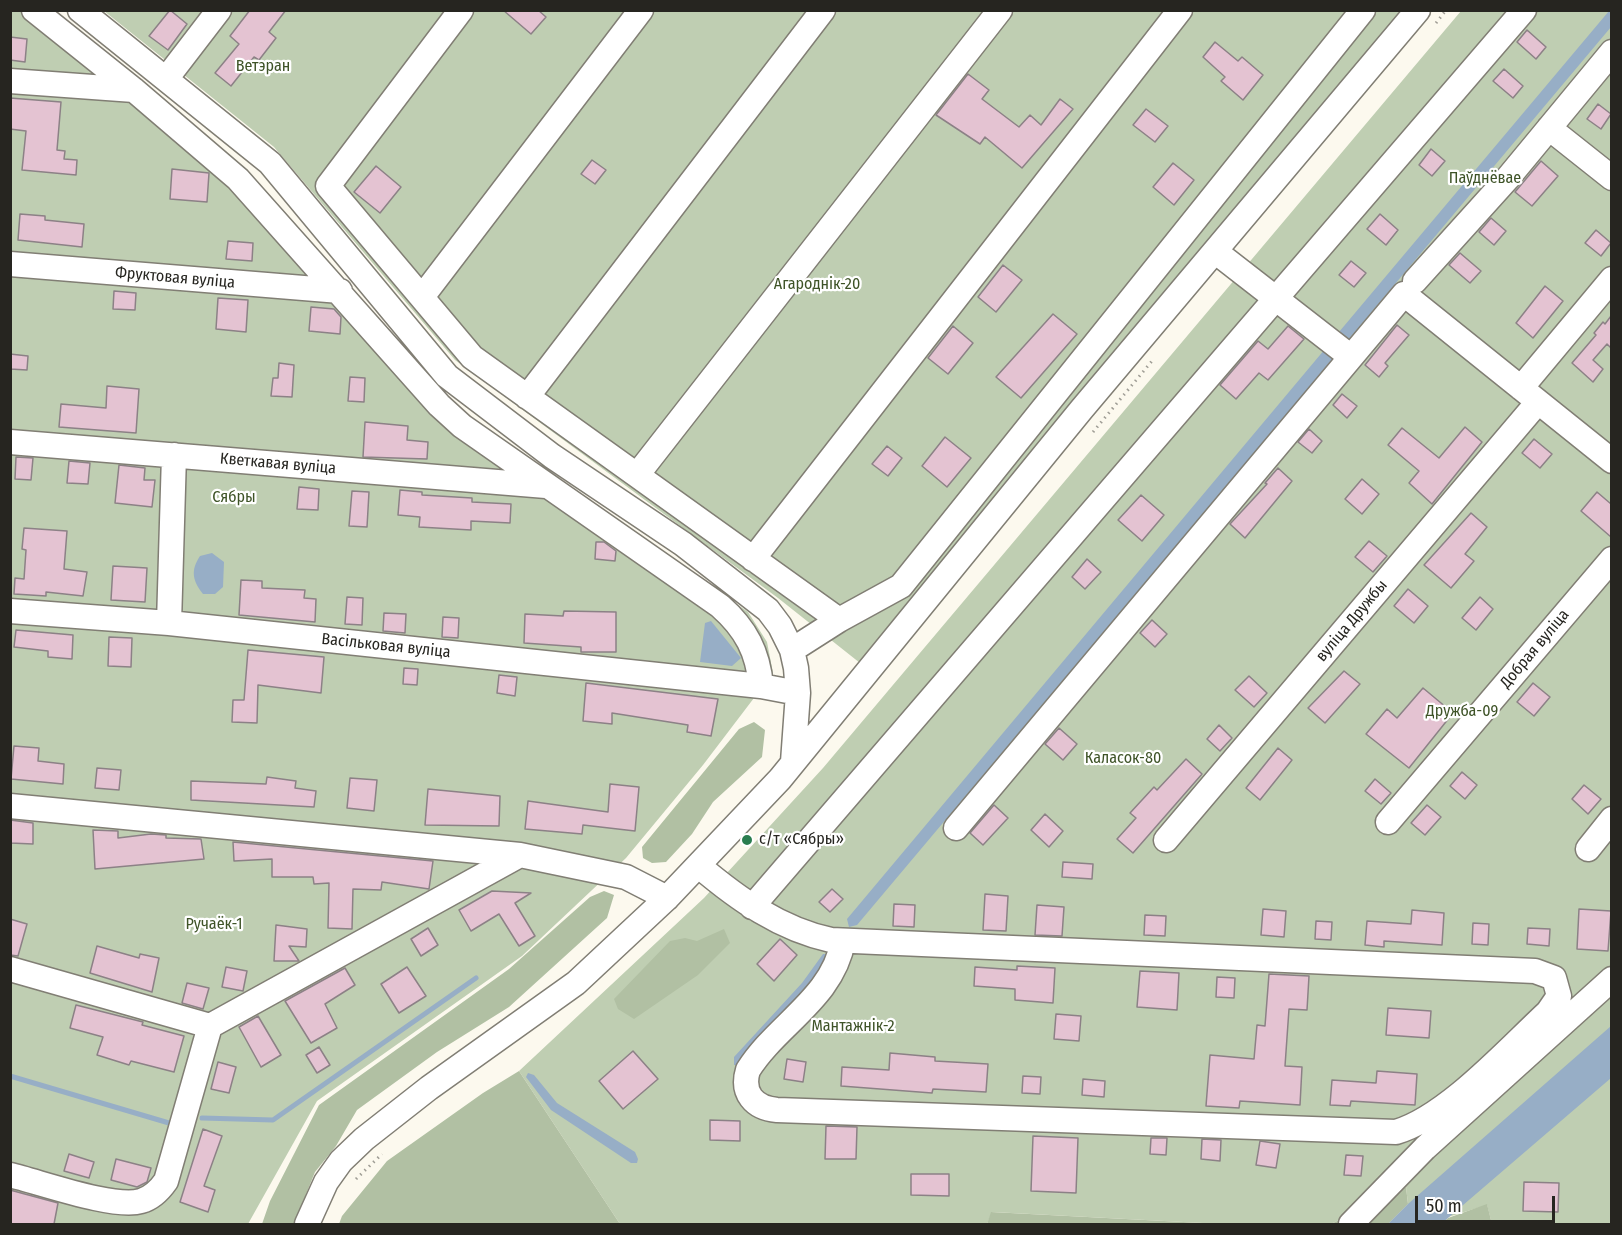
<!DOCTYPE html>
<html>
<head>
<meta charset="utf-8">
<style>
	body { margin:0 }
	#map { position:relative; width:1622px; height:1235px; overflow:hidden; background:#fcf9ee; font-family:"Fira Sans Condensed",sans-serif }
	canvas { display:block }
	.frame { position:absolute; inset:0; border:12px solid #262520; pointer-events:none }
	.scale { position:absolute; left:1415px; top:1196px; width:140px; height:27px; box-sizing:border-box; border:3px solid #262520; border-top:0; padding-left:8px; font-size:18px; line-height:21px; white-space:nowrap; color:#262520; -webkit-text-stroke:4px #fff; paint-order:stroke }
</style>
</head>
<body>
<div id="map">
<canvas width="1622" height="1235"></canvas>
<div class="frame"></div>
<div class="scale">50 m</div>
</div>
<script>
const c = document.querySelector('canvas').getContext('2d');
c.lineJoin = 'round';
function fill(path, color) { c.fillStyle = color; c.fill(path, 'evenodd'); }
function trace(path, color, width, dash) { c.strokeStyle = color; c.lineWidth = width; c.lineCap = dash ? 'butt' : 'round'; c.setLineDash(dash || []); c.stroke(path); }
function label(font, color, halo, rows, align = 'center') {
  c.font = font + ' "Fira Sans Condensed",sans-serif'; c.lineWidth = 4.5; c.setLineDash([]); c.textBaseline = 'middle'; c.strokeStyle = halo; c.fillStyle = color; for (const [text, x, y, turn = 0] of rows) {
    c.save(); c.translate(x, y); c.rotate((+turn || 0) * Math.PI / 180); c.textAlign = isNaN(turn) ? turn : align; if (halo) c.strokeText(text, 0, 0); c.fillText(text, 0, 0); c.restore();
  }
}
fill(new Path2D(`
	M10 11H47L255 181 445 399 748 612 767 642 773 673 703 765 626 858 522 956 317 1101 248 1224H11Z
	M104 11H1403L860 663 778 598 455 360 274 147Z
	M1461 11H1611V1224H1492L1487 1205 1448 1217 1441 1224H1388L1408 1204 1406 1187 1331 1224H1222L992 1212 987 1224H620L519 1071 704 898 823 768Z`), '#bfceb2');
fill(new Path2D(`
	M754 722 765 730 762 757 713 802 692 834 666 862 652 863 643 858 642 847 739 729Z
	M604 891 614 895 607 918 509 1007 437 1052 357 1110 336 1146 315 1172 294 1224H262L270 1201 319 1105 509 969 590 897Z
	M724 929 730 943 698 975 634 1019 618 1009 614 999 670 941 685 938 697 941Z
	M519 1071 620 1224H339L342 1216 387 1161 483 1093Z
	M1406 1187 1408 1204 1388 1224H1331Z
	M1487 1204 1492 1224H1441L1448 1218Z
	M991 1212 1222 1224H987Z`), '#b1c0a3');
fill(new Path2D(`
	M1609 11H1611V27L1348 340 1340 336 1339 332Z
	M1325 349 1335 357 857 925 849 927 847 919Z
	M212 553 224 562 223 587 215 594H203C193 581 190 571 200 556Z
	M711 621 741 658 732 666 700 662 705 623Z
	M823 954H827L824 970 740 1065H734V1057L802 983Z
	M1611 1026V1078L1441 1224H1388L1408 1204Z
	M528 1073 534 1075 557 1103 635 1152 638 1159 637 1163H631L551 1110 526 1077Z`), '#97aec6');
trace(new Path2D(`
	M10 1076 169 1123
	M202 1118 273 1120 476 978`), '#97aec6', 5);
const building = new Path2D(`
	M170 10 187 24 168 50 149 36Z
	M250 10H286L269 32 276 38 259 60 254 57 231 86 215 73 239 44 230 36Z
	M503 10H538L546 17 531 34Z
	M1527 30 1546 47 1536 59 1517 42Z
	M10 37 27 39 25 62 10 60Z
	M1215 42 1238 61 1242 57 1263 75 1243 100 1221 81 1225 77 1203 57Z
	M1504 69 1523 86 1513 98 1493 81Z
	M968 74 989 90 982 99 1019 127 1030 115 1041 125 1060 99 1073 109 1022 168 985 137 980 144 936 115Z
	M10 98 61 102 57 150 65 151 64 159 77 160 76 175 22 170 26 131 10 129Z
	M1598 104 1611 114 1601 129 1587 119Z
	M1146 109 1168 126 1155 142 1133 125Z
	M1431 149 1445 161 1432 176 1419 165Z
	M592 160 606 170 595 184 581 174Z
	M1541 161 1558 176 1532 206 1515 192Z
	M1173 163 1194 180 1174 205 1153 187Z
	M376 166 401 187 380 213 354 192Z
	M172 169 209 173 207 202 170 199Z
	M20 214 45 216V220L84 224 82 247 18 240Z
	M1380 214 1398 230 1386 245 1367 229Z
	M1491 218 1506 231 1494 245 1479 232Z
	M1596 230 1611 243 1601 256 1585 243Z
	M228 241 253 243 252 261 226 259Z
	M1460 253 1481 271 1470 283 1449 265Z
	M1351 261 1366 273 1354 287 1339 275Z
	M1003 265 1022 280 996 312 978 297Z
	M1545 286 1563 301 1533 338 1516 323Z
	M114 291 136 293 135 310 113 309Z
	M218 298 248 300 246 332 216 329Z
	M311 307 334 309 341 317 340 334 309 331Z
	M1053 314 1077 334 1021 398 996 377Z
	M1611 316V348L1607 344 1593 360 1603 369 1593 382 1572 363 1596 335 1594 333 1603 322 1605 324Z
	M1397 325 1409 335 1385 363 1388 366 1379 377 1365 365Z
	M953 326 973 343 948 374 928 358Z
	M1288 326 1304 339 1268 380 1259 373 1236 399 1220 385 1258 341 1268 349Z
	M10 354 28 356 27 370 10 369Z
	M279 363 294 365 292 397 271 396 273 378H278Z
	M350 377 365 378 364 402 348 401Z
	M107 386 139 389 136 433 59 427 61 404 106 408Z
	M1342 394 1357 406 1347 418 1333 405Z
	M365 422 408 426 407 440 428 442 427 459 363 457Z
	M1465 427 1482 442 1432 504 1409 483 1419 471 1388 445 1402 428 1439 458Z
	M1309 429 1322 441 1312 453 1298 442Z
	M945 437 971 458 947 487 922 466Z
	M1534 439 1552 454 1540 468 1522 453Z
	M887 446 902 458 888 476 872 464Z
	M16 457 33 458 31 480 15 479Z
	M69 461 90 463 88 484 67 483Z
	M119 465 145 468 144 480H155L152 507 115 503Z
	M1278 468 1292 481 1245 538 1230 524 1267 484 1265 483Z
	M1362 479 1379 494 1362 514 1345 499Z
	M299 487 319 489 318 510 297 509Z
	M400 490 422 492V495L472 498V502L511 504 510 523 471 521V530L419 527 420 517 398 515Z
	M352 491 369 492 367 527 349 526Z
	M1597 492 1611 504V537L1581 511Z
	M1141 495 1164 515 1142 541 1118 520Z
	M1471 513 1487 527 1465 554 1474 561 1451 588 1424 565Z
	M24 528 67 531 64 569 87 572 83 596 46 592V596L14 594 15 578 24 579 26 550 22 549Z
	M1369 541 1387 556 1373 572 1355 557Z
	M596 542H604L616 551 615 561 595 559Z
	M1087 559 1101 572 1085 589 1072 577Z
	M113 566 147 568 145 602 111 600Z
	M241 580 262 581V588L305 590 304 598 316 599 315 622 239 615Z
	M1408 589 1428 606 1414 623 1394 606Z
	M347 597 363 598 362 625 345 624Z
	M1480 597 1493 609 1476 630 1462 618Z
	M564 611 616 612V652H581V647L524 643 525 614 563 616Z
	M384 613 406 614 405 633 383 631Z
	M443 617 459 618 458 638 442 637Z
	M1152 620 1167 634 1155 647 1140 633Z
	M16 630 73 635 72 659 48 657V651L14 647Z
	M109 637 132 638 131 667 108 666Z
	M248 650 324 657 321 693 258 685 257 723 232 722 233 700H244Z
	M404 668 418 669 417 685 403 684Z
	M1344 671 1360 684 1325 723 1308 708Z
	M499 675 517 677 515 696 497 693Z
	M1249 676 1267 693 1254 707 1235 690Z
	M586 683 718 699 711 736 687 732 688 725 612 713V724L583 721Z
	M1533 683 1550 697 1534 716 1517 702Z
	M1423 688 1453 713 1409 768 1366 734 1387 709 1397 718Z
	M1219 725 1232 738 1220 751 1207 739Z
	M1059 728 1077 744 1063 760 1045 744Z
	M14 746 39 748 38 761 64 764 63 784 11 779Z
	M1278 748 1292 760 1260 800 1246 788Z
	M1186 759 1202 774 1133 853 1117 839 1136 818 1130 813 1154 787 1157 790Z
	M97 768 121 770 119 790 95 788Z
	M1462 772 1477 785 1465 799 1450 786Z
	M267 777 296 781 295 788 316 791 314 807 191 800V781L266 784Z
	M350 778 377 780 374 811 347 808Z
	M1375 779 1391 793 1381 804 1365 791Z
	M610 784 639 787 635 831 583 825 582 834 525 829 528 801 608 812Z
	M1584 785 1601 799 1588 814 1572 799Z
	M428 789 500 796 499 826 425 825Z
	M994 805 1008 818 983 845 970 833Z
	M1427 805 1441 817 1425 835 1411 823Z
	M1045 814 1063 831 1049 847 1031 830Z
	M10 820 33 823V844L10 843Z
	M93 830 118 831V838L151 834 166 835V838L201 839 204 859 95 869Z
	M233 842 433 861 429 889 382 882 381 890 353 889 352 929 328 928 329 883 314 884 313 877H272V859L234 861Z
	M1063 862 1093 864 1092 879 1062 877Z
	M832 889 843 899 830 912 819 902Z
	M492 891 531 893 515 903 535 936 519 946 499 914 471 931 459 910Z
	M985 894 1008 896 1006 931 983 930Z
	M894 904 915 905 914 927 893 926Z
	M1037 905 1064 907 1062 936 1035 935Z
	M1263 909 1286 911 1284 937 1261 935Z
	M1579 909 1611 911 1608 951 1577 949Z
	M1412 910 1444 913 1442 945 1384 941V947L1365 945 1367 921 1411 924Z
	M1145 915 1166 916 1165 936 1144 935Z
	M10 919 27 924 18 956 10 955Z
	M1316 921 1332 922 1331 940 1315 939Z
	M1473 923 1489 924 1488 945 1472 944Z
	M276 925 307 929 306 947 289 946 299 961H274Z
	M428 928 438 945 421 956 411 939Z
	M1528 928 1550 929 1549 946 1527 944Z
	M780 939 797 955 774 981 757 964Z
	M97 946 139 958 140 954 159 958 152 992 90 973Z
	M1017 966 1055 968 1053 1003 1015 1000V989L974 986 975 967 1017 970Z
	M226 967 247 971 243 991 222 987Z
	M407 967 426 996 399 1013 381 984Z
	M345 968 355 985 325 1004 337 1028 311 1043 285 1001Z
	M1140 971 1179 973 1177 1010 1137 1007Z
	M1269 974 1309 976 1307 1010 1289 1009 1285 1066 1302 1067 1300 1105 1240 1101 1239 1108 1206 1106 1210 1055 1254 1059 1257 1025 1265 1026Z
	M1217 977 1235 978 1234 998 1216 997Z
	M187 983 209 988 203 1009 182 1003Z
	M76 1005 143 1022 142 1025 184 1036 174 1072 131 1061 129 1065 97 1055 103 1037 70 1028Z
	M1388 1008 1431 1011 1429 1038 1386 1035Z
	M1056 1014 1081 1016 1079 1041 1054 1039Z
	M258 1016 281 1055 261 1067 239 1027Z
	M319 1047 330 1065 317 1073 306 1055Z
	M633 1051 658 1079 623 1109 599 1081Z
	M890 1053 935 1057V1061L988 1064 986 1092 933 1089 932 1093 841 1086 842 1067 889 1070Z
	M787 1059 806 1062 803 1082 784 1079Z
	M218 1062 236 1067 229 1093 211 1089Z
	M1377 1071 1417 1074 1415 1105 1351 1101 1350 1106 1330 1105 1332 1080 1376 1083Z
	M1023 1076 1041 1077 1040 1094 1022 1093Z
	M1083 1079 1105 1081 1104 1097 1082 1095Z
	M710 1120 740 1121V1141L710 1140Z
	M826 1126 857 1127 856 1159H825Z
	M203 1129 222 1136 204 1186 215 1190 208 1212 180 1202Z
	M1033 1136 1078 1138 1076 1193 1031 1191Z
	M1151 1138H1167L1166 1155 1150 1154Z
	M1202 1139 1221 1140 1220 1161 1201 1159Z
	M1260 1141 1280 1144 1276 1168 1256 1165Z
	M69 1154 94 1162 89 1178 64 1171Z
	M1346 1155 1363 1156 1361 1176 1344 1175Z
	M116 1159 151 1168 147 1182 137 1187 111 1180Z
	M911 1174H949V1196L911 1195Z
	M1524 1182 1559 1183 1558 1212 1523 1211Z
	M10 1190 58 1203 54 1224H10Z`);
fill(building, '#e4c3d2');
trace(building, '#8c8186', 1.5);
const minor = new Path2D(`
	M34 10 134 90 238 179 439 405 462 426 720 606C746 629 758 652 761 686L798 693
	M80 10 270 163 447 376 552 456 683 544 768 610 780 626 792 650 796 668 798 693 793 762
	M461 10 328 186 472 357 839 620
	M166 79 219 10
	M10 81 134 90
	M1549 128 1612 178
	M1216 252 1351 357
	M10 264 340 291
	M1415 281 1507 179 1612 52
	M422 297 641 10
	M1521 388 1612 279
	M527 397 823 10
	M10 442 546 486
	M637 475 1000 10
	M753 559 1180 10
	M10 611 169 623 761 686
	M169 623 174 455
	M792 650 839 620 901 586 1363 10
	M10 806 520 855 626 877 667 898
	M1388 822 1612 559
	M956 828 1404 294 1612 461
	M1166 840 1538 402
	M1588 849 1612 819
	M699 866C738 899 780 929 831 940L1535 971 1554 978 1559 996 1548 1012C1508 1049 1447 1117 1396 1132L777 1110C754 1108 741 1093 748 1070 777 1024 833 998 843 941
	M752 907 1524 10
	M10 969 210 1026 520 855
	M10 1175C40 1182 114 1209 141 1201 152 1198 159 1191 166 1181L210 1026
	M307 1224 326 1182 341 1161 364 1139 429 1088 576 983 667 898 780 779 1081 410 1418 10
	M1351 1224 1425 1148 1612 979`);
trace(minor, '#817e74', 27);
trace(new Path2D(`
	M1436 23 1446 10
	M1093 432 1152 361
	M356 1179 382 1154`), '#9f9d95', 3, [1.5, 4.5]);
trace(minor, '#fff', 24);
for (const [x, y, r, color] of [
	[747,840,6,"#297d4f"]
]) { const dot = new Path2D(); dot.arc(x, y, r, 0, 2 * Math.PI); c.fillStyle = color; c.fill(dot); trace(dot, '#fff', 2); }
label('16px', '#3e5327', '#fff', [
	["Ветэран",263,67],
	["Паўднёвае",1485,179],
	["Агароднік-20",817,285],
	["Сябры",234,498],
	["Дружба-09",1462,712],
	["Каласок-80",1123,759],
	["Ручаёк-1",214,925],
	["Мантажнік-2",853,1027]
]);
label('16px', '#262520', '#fff', [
	["Фруктовая вуліца",175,278,5],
	["Кветкавая вуліца",278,464,5],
	["вуліца Дружбы",1352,621,-50],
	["Васільковая вуліца",386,646,6],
	["Добрая вуліца",1535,649,-50]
]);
label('16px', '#262520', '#fff', [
	["с/т «Сябры»",759,840]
], 'left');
</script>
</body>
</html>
